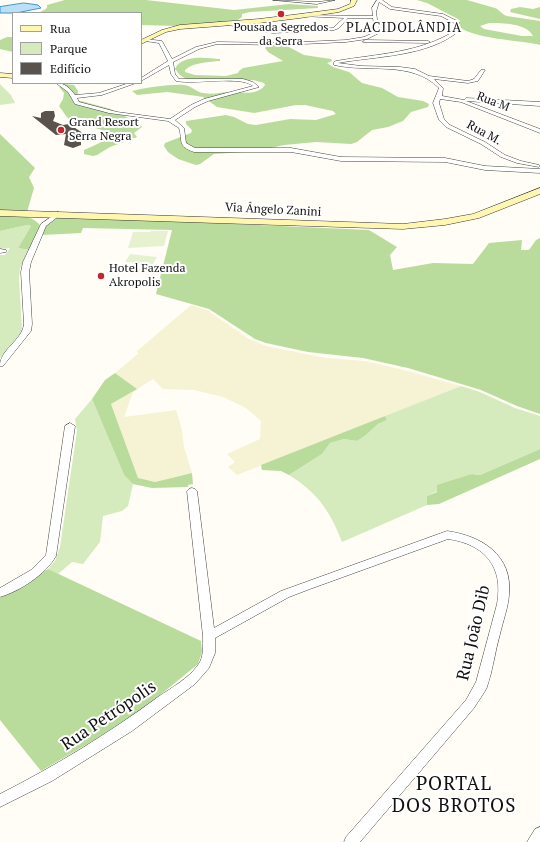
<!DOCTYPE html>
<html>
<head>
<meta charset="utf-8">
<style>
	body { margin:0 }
	#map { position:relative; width:540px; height:842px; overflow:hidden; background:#fffdf5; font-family:"PT Serif",serif }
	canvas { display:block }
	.legend { position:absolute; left:12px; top:12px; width:130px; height:72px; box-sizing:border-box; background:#fff; border:1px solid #a0a0a0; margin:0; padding:5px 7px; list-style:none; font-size:12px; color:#111 }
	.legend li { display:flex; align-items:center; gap:8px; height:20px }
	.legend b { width:20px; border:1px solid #a0a0a0 }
</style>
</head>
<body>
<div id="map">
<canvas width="540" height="842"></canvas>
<ul class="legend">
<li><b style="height:5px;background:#fff6b0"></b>Rua</li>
<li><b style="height:11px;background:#d5ebbd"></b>Parque</li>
<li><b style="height:11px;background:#5a524d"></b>Edifício</li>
</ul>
</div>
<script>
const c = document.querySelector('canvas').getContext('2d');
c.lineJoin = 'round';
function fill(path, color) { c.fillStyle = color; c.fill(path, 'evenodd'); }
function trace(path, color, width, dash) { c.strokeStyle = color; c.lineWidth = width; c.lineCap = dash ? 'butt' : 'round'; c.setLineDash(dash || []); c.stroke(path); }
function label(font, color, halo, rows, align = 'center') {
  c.font = font + ' "PT Serif",serif'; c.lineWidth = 4; c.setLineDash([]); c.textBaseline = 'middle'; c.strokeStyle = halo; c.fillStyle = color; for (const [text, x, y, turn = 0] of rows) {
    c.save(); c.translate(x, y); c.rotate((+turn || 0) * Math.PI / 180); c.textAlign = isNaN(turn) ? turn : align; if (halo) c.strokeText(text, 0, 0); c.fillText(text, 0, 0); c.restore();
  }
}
fill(new Path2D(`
	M191 305 207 310 249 339 266 346 326 358 365 361 404 370 461 386 237 475 228 467 235 462 227 454 260 439 261 421 246 408 223 397 194 390 163 389 153 379 133 392 124 417 176 410 182 430 184 447 192 473 155 482 138 479 111 404 136 389 115 373 139 353 136 352Z`), '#f6f3d4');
fill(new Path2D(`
	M0 84 11 95 15 103 0 105Z
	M27 225 31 226 18 248 29 250 20 268 19 278 22 330 18 339 0 358V255H5L10 248 0 249V231Z
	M461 386 480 392 515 408 540 416V449L480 475 472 474 427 496V505L342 542C330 511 318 493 289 475L322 454 330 443 344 439 357 441 366 435 378 424 387 420 385 416Z
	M92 399 124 475 133 484 128 506 122 511 103 516 100 542 83 564 72 562 58 574 48 569 55 561 60 547 77 431 75 419Z`), '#d5ebbd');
fill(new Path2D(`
	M65 0H146L234 10 289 4 318 6V8L250 12 242 14V17L238 20 177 26 141 25V13H39L47 8V5Z
	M417 0H467L495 8C500 10 501 14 507 16L540 21V45C522 40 468 39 458 25L460 21 458 19 427 3ZM489 23C502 23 527 23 533 36H522L484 29 480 26Z
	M520 7 533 9 540 7V19L510 12 511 9Z
	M7 37H13V52L0 49V40Z
	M278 45H285L304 55 331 59 332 61 327 63 333 67 349 72 362 83 382 88 398 97 423 101 429 104 428 107 411 112 403 121 388 127 372 130 357 142 351 144 316 142 284 145 258 151 214 154 200 164 196 165 178 159 168 152 164 146 165 143 191 133 192 130 186 124V121L226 115 234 117 248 124 256 125 290 119 316 120 336 114 333 111 305 105H296L254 113 217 107 203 97 197 96 167 92 137 95 132 91C144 88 171 84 184 85 192 86 196 92 203 93 213 95 221 92 231 92 242 92 257 96 265 85L264 83 253 80 230 82 209 79 187 80 180 75 175 69C182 54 206 58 220 59V61C209 62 194 62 185 70V72L195 75 226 76 238 73 239 71 243 68 283 61 268 52 265 48 267 46Z
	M64 84 74 85 78 91 77 100 111 109 140 124 142 127 134 133 137 137 110 147 97 155 93 156 84 154V150C89 148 107 140 110 136 102 126 85 128 74 123 67 119 63 111 59 106L63 99 64 93 59 87Z
	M0 134 35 168 29 177 34 188 27 212H0Z
	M0 216C14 216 30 213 40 225L29 250 18 248 31 226 27 225 0 231Z
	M58 216 369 230 397 247 390 255 393 270 433 263 473 264 489 243 522 240 521 250H529L536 240 540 238V414L517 406 481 390 408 368 363 358 308 352 266 343 255 339 209 309 156 294 172 230 83 228 81 233 42 235 46 224Z
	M115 373 137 389 111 404 138 478 155 482 192 473 193 484 188 485V487L152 488 133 484 124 475 92 399 105 380Z
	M385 416 387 420 378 424 366 435 357 441 344 439 330 443 322 454 289 475 281 471 262 470 261 465Z
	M540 449V459L439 504 427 505V496L437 492V485L472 474 480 475Z
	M48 569 201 641 202 652 198 664 132 718 41 771 0 720V598Z`), '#b9dc9c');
fill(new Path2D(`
	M151 231H168L164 246 128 248 133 232H151Z
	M130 254 157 257 153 264 125 262Z`), '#e6f2cf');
const water = new Path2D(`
	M24 3 38 5 41 8 16 13H0V7Z`);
fill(water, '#b9e0f7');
trace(water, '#3f96cf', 1);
fill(new Path2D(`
	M45 111H54L55 116 53 121 63 125 69 124 95 141H81V145L73 148 64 145 66 134 56 135 32 116 41 118V113Z`), '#5a524d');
const street = new Path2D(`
	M273 0 317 2 335 0 317 4Z
	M377 0H382L392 7 443 14 459 22 460 30C429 57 376 56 338 63L361 66 400 67 415 69 429 76 468 81 474 79 481 70H485L478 81 468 83 434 79 443 88 442 96 464 100 466 98 540 102V106L466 101 540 129V133L461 102 440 99 439 103 444 119 450 125 485 142 505 155 521 161 539 165V167L517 163 501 157 481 144 446 127 439 120 433 103 439 88C411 60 369 73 334 65V62L336 61C377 54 421 53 456 30V24L441 16 390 9 379 2 376 12 379 33 367 39 346 42 281 45 217 44 199 49 173 62 175 74 179 79H243L253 82 259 87 208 101 195 107 175 120 184 128 186 143 195 148H291L341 157 445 158 485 166 540 169V173L485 170 445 162 341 161 291 152H194C177 146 183 141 179 128L168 121 109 113 75 104 68 92 56 83C65 83 70 88 75 95L99 93 129 83H136L102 95 77 98 79 102 117 112 170 119 191 105 204 99 253 86C239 75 197 85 176 81L171 74 169 65 141 81V78L168 61 159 43 145 41V39L162 41 172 59 196 47 217 42 281 43 346 40 364 37 375 32 373 18H348L339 28 334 30 273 33 217 23 219 22 273 31 333 28 344 18 301 16 303 15 373 16 372 8Z
	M365 40 428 41 430 42 428 43 363 42Z
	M58 212 60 213V215L46 226 31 262 29 272 32 324 31 331 3 366H0C0 349 22 341 24 324L21 272 23 262 41 224Z
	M0 249 6 250 7 251 6 252 0 253Z
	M70 423 75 426 56 556C46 574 20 591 0 597V588L31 570 46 555 65 426Z
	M192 488 195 489 197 491 214 628 281 591 447 531C482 536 513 555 509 595 508 608 503 621 500 634 495 651 493 670 487 687 484 694 478 701 474 708L360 842H344L346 837 466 700 476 682 497 604C504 566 484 544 448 539L310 589 289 597 215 638V653L209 668 195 684 132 731 52 781 0 807V794C55 766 108 734 158 697 171 688 188 679 198 665 204 657 203 646 203 636L187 491 189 489Z
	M540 827V842H527L535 829Z`);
const secondary = new Path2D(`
	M351 0H357L354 6 339 12 300 18 259 23 180 29 166 32 141 44V40L162 30 180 25 259 19 300 14 338 9 350 4Z
	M0 73 13 74V78L0 77Z
	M540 188V194L479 218 445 225 403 229 0 216V210L403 224 445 219 473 214Z`);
trace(street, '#444', 1);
trace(secondary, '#333', 1);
fill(street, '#fff');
fill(secondary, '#fff6b0');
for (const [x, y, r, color] of [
	[281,14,4,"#c4262e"],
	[61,130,4,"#c4262e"],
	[101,276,4,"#c4262e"]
]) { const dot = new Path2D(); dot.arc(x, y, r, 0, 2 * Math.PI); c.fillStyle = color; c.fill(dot); trace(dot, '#fff', 1.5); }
label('12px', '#111', '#fff', [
	["Pousada Segredos",281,28,"center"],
	["da Serra",281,42,"center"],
	["Grand Resort",69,123],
	["Serra Negra",69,137],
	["Hotel Fazenda",109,269],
	["Akropolis",109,283]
], 'left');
label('12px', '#111', '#fff', [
	["Rua M",493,102,21],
	["Rua M.",484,133,29],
	["Via Ângelo Zanini",273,210,3]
]);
c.letterSpacing = '1px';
label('13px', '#111', '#fff', [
	["PLACIDOLÂNDIA",404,28]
]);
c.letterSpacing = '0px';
label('17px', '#111', '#fff', [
	["Rua João Dib",474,633,-77],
	["Rua Petrópolis",109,716,-34]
]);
c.letterSpacing = '1px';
label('19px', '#111', '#fff', [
	["PORTAL",454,785],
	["DOS BROTOS",454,807]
]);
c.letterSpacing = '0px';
</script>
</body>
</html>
